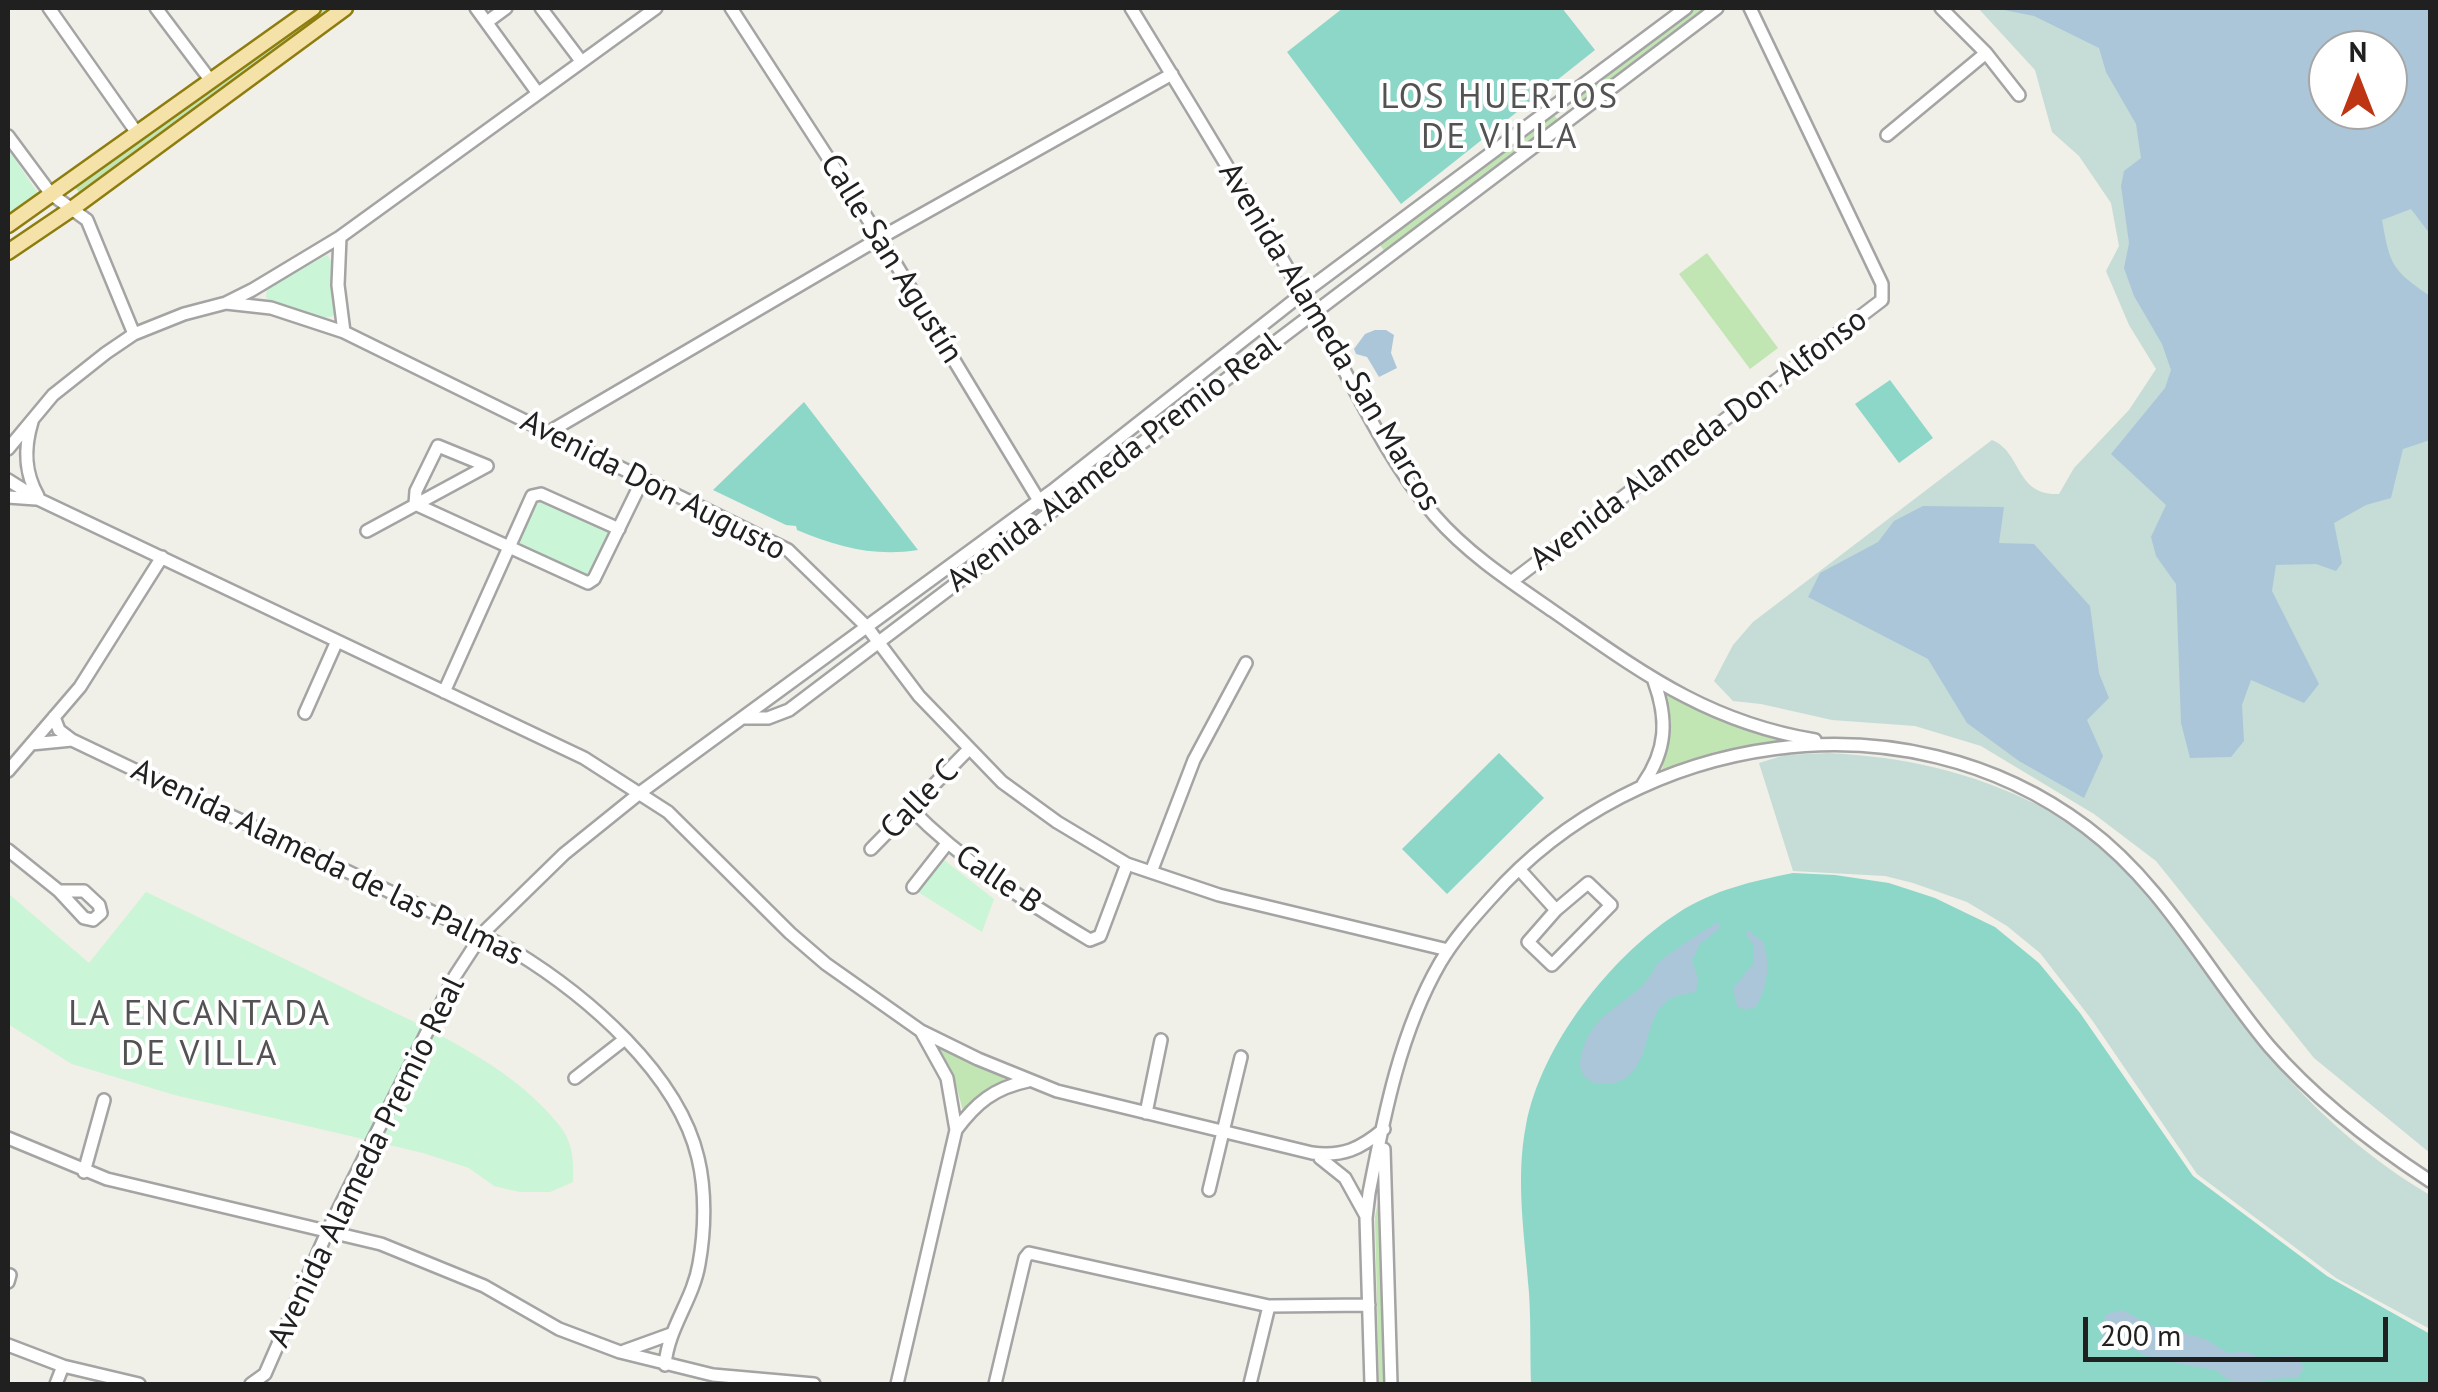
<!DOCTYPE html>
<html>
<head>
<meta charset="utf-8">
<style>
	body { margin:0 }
	#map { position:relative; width:2438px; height:1392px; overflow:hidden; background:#f0efe8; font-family:"PT Sans",sans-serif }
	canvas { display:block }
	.frame { position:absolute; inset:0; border:10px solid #202020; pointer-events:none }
	.north { position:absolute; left:2308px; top:30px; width:100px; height:100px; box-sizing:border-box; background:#fff; border:2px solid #a6a6a6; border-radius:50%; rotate:0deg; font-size:28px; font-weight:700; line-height:40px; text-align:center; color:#202020 }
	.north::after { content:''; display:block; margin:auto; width:35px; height:45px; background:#be3513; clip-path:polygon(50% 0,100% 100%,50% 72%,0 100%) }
	.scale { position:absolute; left:2083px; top:1317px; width:305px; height:45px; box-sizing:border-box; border:5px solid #202020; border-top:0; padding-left:12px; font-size:30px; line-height:35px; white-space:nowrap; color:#202020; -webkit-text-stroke:8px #fff; paint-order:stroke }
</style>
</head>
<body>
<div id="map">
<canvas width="2438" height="1392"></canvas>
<div class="frame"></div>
<div class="north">N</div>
<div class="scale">200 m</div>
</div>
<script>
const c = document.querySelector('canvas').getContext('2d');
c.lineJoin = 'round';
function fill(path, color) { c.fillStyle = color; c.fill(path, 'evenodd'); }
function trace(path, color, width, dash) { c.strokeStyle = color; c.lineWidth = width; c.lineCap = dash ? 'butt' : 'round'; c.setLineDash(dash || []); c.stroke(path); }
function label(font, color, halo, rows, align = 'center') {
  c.font = font + ' "PT Sans",sans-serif'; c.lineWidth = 8; c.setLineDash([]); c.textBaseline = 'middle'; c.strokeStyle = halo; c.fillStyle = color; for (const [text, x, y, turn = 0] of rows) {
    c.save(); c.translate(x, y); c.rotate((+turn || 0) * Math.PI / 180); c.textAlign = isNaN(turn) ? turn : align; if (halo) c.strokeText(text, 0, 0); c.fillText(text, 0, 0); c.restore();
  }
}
fill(new Path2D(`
	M319 8H338L81 195 74 186Z
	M1694 8H1710L1583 104 1577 96Z
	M1552 113 1558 120 1385 252 1380 245Z
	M1707 253 1778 348 1750 369 1679 274Z
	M1666 695 1737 727 1791 740 1715 752 1662 770C1667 745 1673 722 1666 695Z
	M937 1044 1012 1078 993 1086 963 1111 953 1073Z
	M1380 1193 1387 1384H1379L1375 1217Z`), '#c1e5b3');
fill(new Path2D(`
	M1978 8H2430V1153L2314 1058 2156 861 2094 814 1981 746 1915 726 1832 720 1761 704 1733 701 1714 681 1733 645 1753 622 1992 440C2022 452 2015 496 2059 494L2074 468 2129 410 2156 369 2129 325 2106 271 2119 246 2111 203 2079 156 2052 132 2035 70ZM2328 50H2388V110H2328Z
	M1828 753C1906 757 1969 771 2040 806 2053 813 2069 819 2081 828 2142 877 2181 940 2227 1003 2283 1080 2348 1147 2430 1195V1329L2336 1278 2197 1174 2092 1020 2040 953 2007 926 1967 902 1913 883 1885 876 1793 871 1759 763 1785 755Z`), '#c6dcd7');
fill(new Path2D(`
	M8 149 39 195 8 219Z
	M327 255 333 263 337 314C320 325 284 306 266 298L267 288Z
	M542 499 609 530 611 536 589 577 521 545 520 541 537 504Z
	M944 860 994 899 982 932 918 892Z
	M146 892C215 925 285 959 354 993 423 1027 509 1062 559 1125 573 1142 574 1162 573 1182L550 1192H520L494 1186 469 1168 423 1153 175 1095 72 1064 8 1024 10 895 89 963Z`), '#caf5d6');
fill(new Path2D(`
	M1343 8H1562L1595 50 1401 204 1287 52Z
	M1890 380 1933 438 1899 463 1855 404Z
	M804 402 918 550C875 557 837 547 797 530L796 526 786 525 713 490Z
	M1499 753 1544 798 1447 894 1402 849Z
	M1793 873 1835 875 1889 883 1935 898 1995 927 2039 963 2080 1013 2193 1176 2327 1276 2430 1334V1384H1531C1530 1354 1531 1323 1529 1293 1525 1238 1515 1180 1526 1125 1541 1045 1611 956 1678 913 1713 890 1753 881 1793 873Z`), '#8dd7c9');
fill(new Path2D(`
	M1994 8H2430V234L2411 209 2382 220C2390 265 2392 270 2430 296V440L2403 449 2391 498 2366 505 2334 523 2342 563 2336 571 2316 564 2276 565 2272 591 2319 684 2304 703 2251 680 2242 705 2244 741 2231 757 2190 758 2181 723 2176 584 2156 556 2151 537 2166 505 2111 454 2165 388 2171 370 2162 344 2134 296 2124 268 2129 243 2121 186 2124 171 2141 158 2136 124 2106 72 2099 48 2034 16ZM2388 50V110H2328V50Z
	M1375 330H1386L1394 335 1391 353 1397 368 1379 377 1367 357 1356 354 1354 349 1365 334Z
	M1923 506 2004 507 1999 543 2034 544 2090 606 2099 673 2109 698 2087 720 2103 756 2084 798 2019 761 1967 723 1928 659 1808 597 1820 573 1878 542 1894 521Z
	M1720 922V928L1700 944 1692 960 1698 979 1696 992C1687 994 1675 995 1667 1001 1641 1020 1653 1072 1615 1083 1607 1085 1592 1084 1586 1078 1580 1072 1579 1065 1581 1057 1590 1012 1625 1008 1649 978 1650 976 1656 966 1657 964 1664 957 1712 924 1720 922Z
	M1748 930 1763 942C1771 962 1767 989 1756 1007L1745 1010 1737 1006 1733 988 1754 963V945L1746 935Z
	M2122 1310 2163 1331 2180 1332 2205 1339 2228 1353 2245 1351 2259 1357 2295 1356 2304 1367 2298 1378C2277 1375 2228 1392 2219 1371L2151 1358 2103 1335 2100 1330 2107 1314Z`), '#acc6d9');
const minor = new Path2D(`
	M49 8 137 133
	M156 8 211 81
	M476 8 537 92
	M541 8 581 61
	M731 8 880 238 1041 504
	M1131 8C1193 109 1255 211 1314 314 1351 380 1386 459 1435 516 1468 554 1511 582 1553 611 1641 672 1707 722 1815 740
	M1941 8 1986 53 2019 95
	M487 22 506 8
	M1887 135 1986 53
	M8 136 51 194 87 220 134 334
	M340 237 338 285 344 332
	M226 303 271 308 344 332 788 550 867 627 919 696 1002 782 1057 822 1127 864 1219 895 1448 950
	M32 422C24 448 24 472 38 496
	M549 432 880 238 1172 74
	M8 449 53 395 106 353 134 334 184 314 226 303 252 290 340 237 656 8
	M8 480 40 500 584 758 668 812 790 933 826 964 921 1031 978 1059 1057 1091 1312 1153C1343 1157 1360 1149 1384 1129
	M8 497 36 499
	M415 504 588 583 594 579 637 491
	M415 504 416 491 438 446 487 466
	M367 531 487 466
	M1511 582 1882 300V284L1750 8
	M444 692 532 496 541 494 619 529
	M305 713 337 641
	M54 717 59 730 72 740 514 951C586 995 678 1073 698 1158 706 1191 705 1231 699 1264 693 1300 668 1328 665 1365
	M743 718H768L789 710 1717 8
	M31 744 72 740
	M8 771 80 687 162 557
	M1643 784C1667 750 1668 719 1654 681
	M910 808C963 862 1025 901 1090 940L1100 936 1127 864
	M871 849 968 750
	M8 850 59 891 84 918 93 920 101 913 99 905 84 891H59
	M1519 869 1556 910 1588 883 1611 905 1552 965 1528 942 1556 910
	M1151 872 1194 760 1246 663
	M913 887 946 845
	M575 1078 625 1039
	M1146 1113 1161 1040
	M956 1130C976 1103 994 1088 1028 1081
	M8 1138 107 1179 381 1244 484 1286 559 1329 620 1352 713 1375 814 1384
	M1384 1149 1391 1384
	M1320 1158 1345 1178 1366 1216
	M84 1172 104 1100
	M1209 1190 1241 1057
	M8 1282 10 1275
	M8 1345 63 1366 139 1384
	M624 1351 671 1334
	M56 1384 63 1366
	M251 1384 265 1374 328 1230 455 976 483 933 564 854 641 792 1052 491 1302 294 1686 8
	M897 1384 956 1130 947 1078 921 1031
	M995 1384 1025 1258 1029 1253 1269 1306 1369 1305
	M1250 1384 1269 1306
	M1371 1384 1366 1218 1369 1193C1384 1116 1400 1032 1440 963 1454 939 1473 918 1491 898 1638 731 1904 690 2086 827 2165 886 2207 972 2269 1046 2315 1099 2372 1143 2430 1181`);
const major = new Path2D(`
	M8 225 313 8
	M8 252 73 208 345 8`);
trace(minor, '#a4a4a4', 16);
trace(major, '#8e7d0e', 19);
trace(minor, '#fff', 11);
trace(major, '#f4e2a9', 14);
label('32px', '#202020', '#fff', [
	["Calle San Agustín",891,259,58],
	["Avenida Alameda San Marcos",1329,337,59],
	["Avenida Alameda Don Alfonso",1699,440,-37],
	["Avenida Alameda Premio Real",1114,463,-37],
	["Avenida Don Augusto",653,486,27],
	["Calle C",920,800,-46],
	["Avenida Alameda de las Palmas",327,863,26],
	["Calle B",998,880,34],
	["Avenida Alameda Premio Real",367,1162,-64]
]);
c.letterSpacing = '2.5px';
label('35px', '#535353', '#fff', [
	["LOS HUERTOS",1500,98],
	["DE VILLA",1500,138],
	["LA ENCANTADA",200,1015],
	["DE VILLA",200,1055]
]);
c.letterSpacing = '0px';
</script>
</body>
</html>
